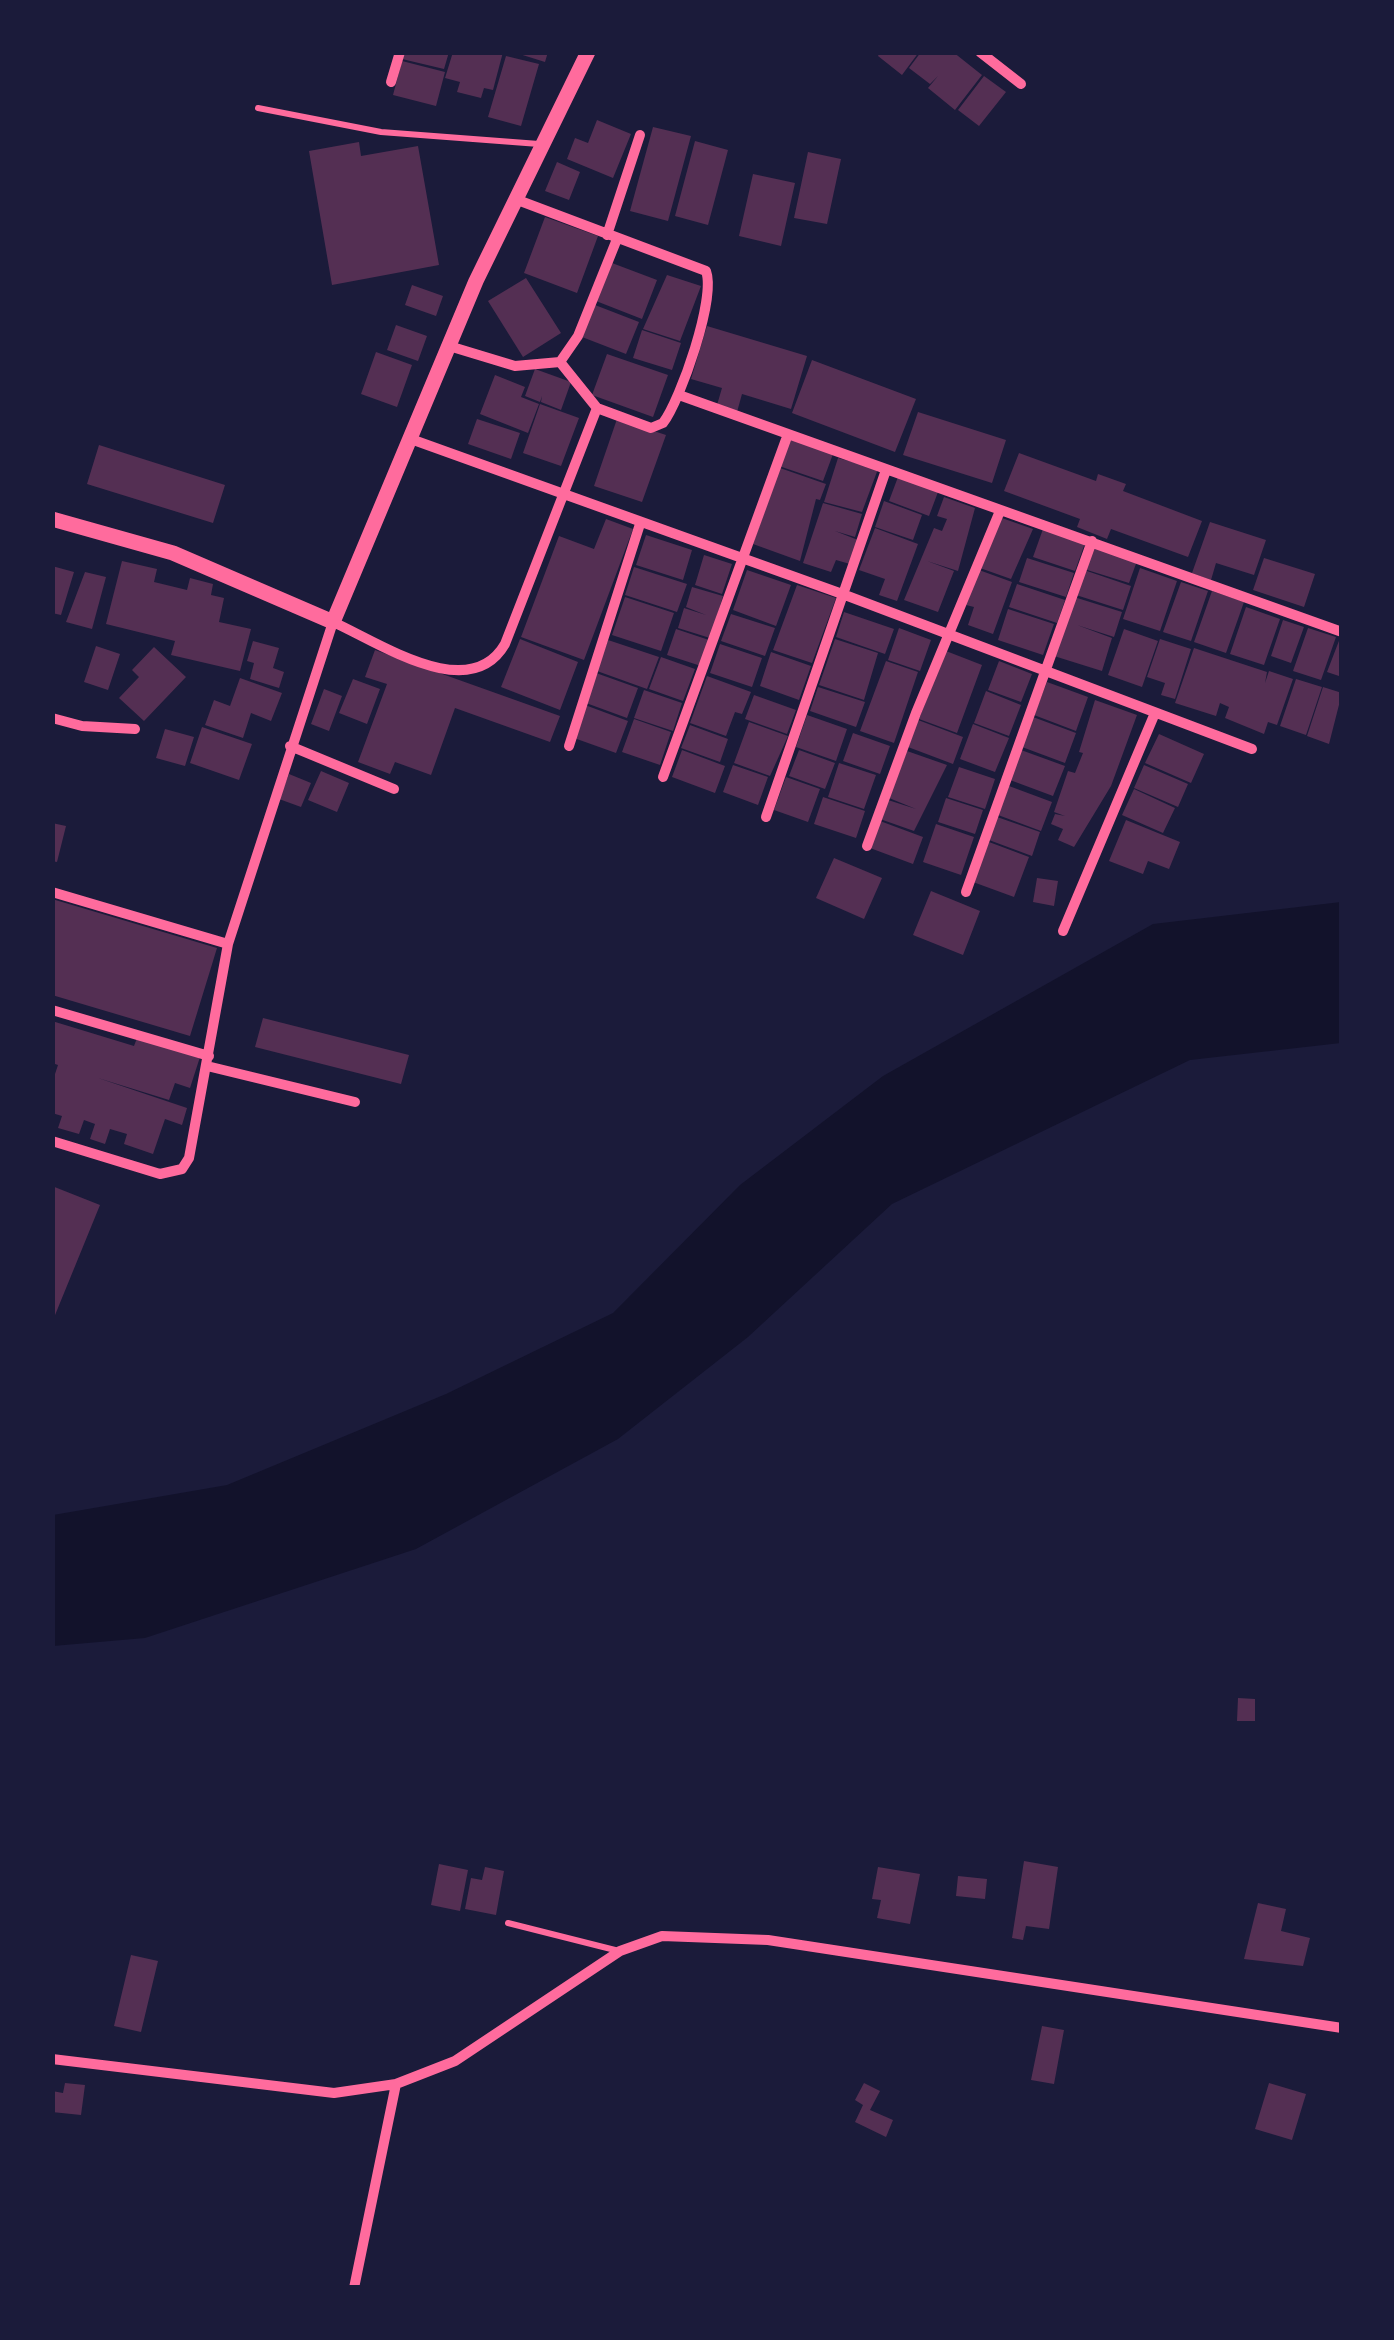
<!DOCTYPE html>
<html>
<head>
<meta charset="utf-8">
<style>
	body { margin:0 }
	#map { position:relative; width:1394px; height:2340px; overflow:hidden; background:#1b1b3a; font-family:Jost,sans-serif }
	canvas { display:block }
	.frame { position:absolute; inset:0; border:55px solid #1b1b3a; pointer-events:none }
</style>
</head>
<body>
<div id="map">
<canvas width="1394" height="2340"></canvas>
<div class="frame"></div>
</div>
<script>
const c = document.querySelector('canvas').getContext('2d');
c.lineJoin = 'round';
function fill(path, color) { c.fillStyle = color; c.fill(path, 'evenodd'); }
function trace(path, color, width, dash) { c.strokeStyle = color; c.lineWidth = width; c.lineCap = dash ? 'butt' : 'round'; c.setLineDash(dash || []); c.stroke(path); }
fill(new Path2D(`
	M1341 902V1043L1190 1060 892 1204 748 1337 618 1439 416 1549 145 1638 53 1646V1515L227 1485 446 1394 613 1313 740 1185 883 1076 1153 924Z`), '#12122b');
fill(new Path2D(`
	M403 52H449L444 69 402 59Z
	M453 52H503L493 90 484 88 481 98 457 92 460 82 445 78Z
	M513 52H548L545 62Z
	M880 52H919L902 75 878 56Z
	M921 52H953L982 75 955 110 928 88 938 76 930 84 909 68Z
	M506 56 539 64 521 126 488 117Z
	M402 61 445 72 436 106 393 95Z
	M984 76 1006 92 979 126 958 110Z
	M597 120 631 134 613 178 567 159 575 138 588 143Z
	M653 127 691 136 668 221 630 211Z
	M695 141 728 150 708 225 675 216Z
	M359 142 361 156 418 146 439 265 332 285 309 151Z
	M808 152 841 159 827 224 794 218Z
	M557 162 580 172 569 200 545 191Z
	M753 174 795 183 781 246 739 236Z
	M545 217 598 236 577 293 524 273Z
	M612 263 657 280 642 319 596 301Z
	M667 275 701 286 680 341 643 329Z
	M526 278 561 333 523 357 488 301Z
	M412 285 443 296 436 316 405 305Z
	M595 305 639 322 626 354 582 337Z
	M396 325 427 336 418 361 387 350Z
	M707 326 807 356 791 409 742 394 737 412 717 405 722 388 691 379Z
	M642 330 681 343 672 370 633 358Z
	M376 352 412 365 397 407 361 394Z
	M607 354 668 375 653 417 592 395Z
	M812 360 916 399 895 452 792 413Z
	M535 369 571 382 561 410 541 402 542 396 540 402 525 396Z
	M495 375 525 387 521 397 539 404 528 433 480 414Z
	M540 404 579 418 561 466 523 453Z
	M918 412 1006 440 992 483 903 455Z
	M477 419 520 433 511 459 468 444Z
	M617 419 666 435 642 502 594 486Z
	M789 439 833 454 823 481 779 466Z
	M99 445 225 485 213 523 87 484Z
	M1019 453 1096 481 1098 474 1126 484 1123 491 1202 521 1188 557 1111 529 1107 539 1077 527 1080 519 1004 491Z
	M838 458 878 469 862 512 824 502Z
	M780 468 826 484 820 500 816 499 800 561 753 544Z
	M898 477 938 492 929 516 889 501Z
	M944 497 975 508 958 571 927 561 954 571 938 612 904 600 934 528 942 531 947 519 937 516Z
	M884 501 922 515 913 540 875 527Z
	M823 503 862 514 855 537 835 531 858 540 850 564 836 560 831 572 803 563Z
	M999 517 1033 529 1011 579 980 568Z
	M606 519 633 529 584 660 521 637 559 536 594 549Z
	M1210 522 1266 540 1254 575 1216 563 1211 580 1192 573Z
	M875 528 918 544 897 601 879 595 885 579 859 570Z
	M1043 529 1085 543 1075 571 1033 557Z
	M646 535 692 550 683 580 636 565Z
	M1092 547 1137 561 1129 583 1084 569Z
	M704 555 732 564 722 594 695 585Z
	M1027 558 1074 573 1066 597 1019 582Z
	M1264 558 1315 574 1304 607 1253 590Z
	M122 561 157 569 154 582 187 590 190 578 213 584 211 595 224 598 219 622 251 629 240 671 171 655 175 641 106 624Z
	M52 566 74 572 61 615 52 613Z
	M634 567 687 584 677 612 625 595Z
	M1140 568 1177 581 1160 631 1123 619Z
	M747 570 791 585 776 626 733 610Z
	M979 570 1012 582 993 634 968 625 974 607 966 605Z
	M1084 570 1131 586 1123 610 1076 595Z
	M85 572 106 577 92 629 66 622Z
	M1181 582 1208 591 1191 641 1163 632Z
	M1017 584 1065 600 1057 623 1009 607Z
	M797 585 836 598 812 663 773 650Z
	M692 587 723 596 710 638 678 628 684 608 706 615 686 607Z
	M1212 591 1244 602 1226 653 1194 642Z
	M625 597 674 613 661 651 612 635Z
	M1074 597 1122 612 1114 637 1077 625 1112 638 1102 671 1054 656Z
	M1246 607 1280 619 1264 665 1230 654Z
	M1008 609 1054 624 1043 655 998 640Z
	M844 612 894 629 885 654 836 637Z
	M731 614 775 628 765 656 721 641Z
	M1283 620 1304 627 1291 663 1271 656Z
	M899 628 931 640 920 671 888 660Z
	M1308 628 1336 637 1321 680 1293 671Z
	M676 629 709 640 701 666 667 655Z
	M1124 629 1158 641 1142 687 1108 675Z
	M1342 633V677L1327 672Z
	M520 639 578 662 560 710 501 687Z
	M835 639 878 653 864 700 819 685Z
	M1160 639 1191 649 1175 699 1161 695 1165 683 1147 677Z
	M608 640 659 657 647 689 597 671Z
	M253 641 279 648 273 668 284 672 279 688 250 679 254 663 247 661Z
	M720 644 762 658 752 687 710 673Z
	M96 646 120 654 108 690 84 682Z
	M154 647 186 677 144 721 119 698 139 677 132 670Z
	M1194 648 1267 672 1265 683 1269 671 1293 679 1277 725 1268 722 1264 734 1225 718 1229 707 1220 703 1216 716 1175 703Z
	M375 650 560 716 550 742 455 708 431 775 395 762 390 774 358 762 387 684 365 677Z
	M946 651 982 665 957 733 919 719Z
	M771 652 811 666 799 700 760 686Z
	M661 657 695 669 683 701 649 689Z
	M886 661 918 672 894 743 860 731Z
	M999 661 1032 674 1021 702 988 690Z
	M596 673 638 688 627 718 586 703Z
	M707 676 751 692 742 714 735 712 726 736 690 723Z
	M240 678 282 693 271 721 251 713 243 738 205 725 214 700 230 706Z
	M353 679 380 689 367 724 339 713Z
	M1296 679 1322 687 1306 735 1280 726Z
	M1047 682 1088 697 1076 731 1034 715Z
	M818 687 865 702 856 727 810 711Z
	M1323 687 1342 693 1329 744 1307 736Z
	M324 689 342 696 329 731 311 724Z
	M644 690 682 703 673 731 634 718Z
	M986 691 1021 705 1009 736 974 723Z
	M754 695 796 710 787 734 745 719Z
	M1095 700 1137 715 1111 786 1074 847 1058 840 1063 829 1051 824 1055 814 1065 816 1054 812 1068 771 1075 773 1083 753 1079 752Z
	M585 705 628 721 616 753 574 738Z
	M807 715 847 729 836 761 796 747Z
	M1033 717 1076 733 1065 763 1022 747Z
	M634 719 671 732 660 765 622 752Z
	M918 720 963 737 953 764 908 747Z
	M749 722 788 736 770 776 734 763Z
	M973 724 1009 738 995 772 960 759Z
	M690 725 728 739 720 762 681 748Z
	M202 727 252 744 239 780 190 763Z
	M165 729 194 737 185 766 156 758Z
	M853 733 890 746 880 774 843 761Z
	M1159 734 1204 754 1191 783 1145 763Z
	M682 750 725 766 715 793 672 777Z
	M799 750 835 763 825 789 789 776Z
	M1021 750 1065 766 1053 796 1010 780Z
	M907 751 947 765 914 831 880 819 888 800 916 809 889 798Z
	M839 763 876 775 864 809 828 797Z
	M733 765 768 777 758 805 723 792Z
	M1144 765 1188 784 1178 807 1134 788Z
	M959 767 995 779 985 809 948 797Z
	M321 771 349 783 337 812 308 800Z
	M289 774 311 783 301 807 279 799Z
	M786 777 820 789 808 822 774 810Z
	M1009 786 1052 802 1041 831 998 815Z
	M1134 789 1175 808 1163 833 1122 815Z
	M823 797 865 811 856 838 814 824Z
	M946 798 983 810 975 834 938 822Z
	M997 817 1040 832 1032 856 989 840Z
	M1126 820 1180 842 1169 869 1148 861 1143 874 1109 861Z
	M880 821 923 837 913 864 870 848Z
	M52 823 66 826 57 862 52 861Z
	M936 824 974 837 961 875 923 862Z
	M989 842 1029 857 1014 897 973 882Z
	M834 858 882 878 864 919 816 898Z
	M1037 878 1058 881 1054 906 1033 902Z
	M931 891 980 911 963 955 913 935Z
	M52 899 217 948 190 1036 52 995Z
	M263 1018 409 1055 401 1084 255 1047Z
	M52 1021 134 1046 137 1038 200 1057 190 1088 175 1083 169 1100 98 1078 187 1108 182 1125 165 1119 153 1154 124 1144 127 1134 110 1129 105 1144 90 1139 95 1124 84 1120 79 1134 58 1128 62 1116 52 1113V1083L58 1065 52 1063Z
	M52 1186 100 1205 53 1320H52Z
	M1238 1698 1255 1699V1721H1237Z
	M1024 1861 1058 1867 1049 1929 1026 1926 1023 1940 1012 1938Z
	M439 1864 468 1870 460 1911 431 1905Z
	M485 1867 504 1871 496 1915 465 1909 471 1878 482 1880Z
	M878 1867 920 1874 910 1924 877 1918 881 1900 872 1899Z
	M958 1876 987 1879 985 1899 956 1896Z
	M1258 1903 1286 1909 1281 1931 1310 1938 1303 1966 1244 1959Z
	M131 1955 158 1961 141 2032 114 2026Z
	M1042 2026 1064 2030 1054 2084 1031 2080Z
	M65 2083 85 2085 81 2115 52 2112V2091L63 2093Z
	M864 2083 880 2091 870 2110 893 2120 886 2137 855 2122 863 2105 855 2100Z
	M1269 2083 1306 2094 1292 2140 1255 2129Z`), '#542f53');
trace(new Path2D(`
	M258 108 381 132 539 144
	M508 1923 619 1951`), '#ff6b9d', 6);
trace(new Path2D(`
	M980 52 1021 84
	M391 82 400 52
	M607 235 640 135
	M449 346 515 366 560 362 597 408 651 428 663 423C681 399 716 298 706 271L515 199
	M560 362 578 336 617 239
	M679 395 1342 632
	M408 438 845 595 1252 749
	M52 718 82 726 135 729
	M290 746 394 789
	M569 746 640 524
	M663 777 788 434
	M766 817 886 470
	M867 846 916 713 1000 511
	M52 892 228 944
	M966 892 1092 541
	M1063 931 1155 713
	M52 1010 209 1056
	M207 1066 355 1102
	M52 1141 160 1174 182 1169 189 1158 228 944 333 622C380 643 470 705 505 644L597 408
	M52 2059 334 2093 396 2084 455 2061 620 1951 662 1936 768 1940 1342 2028
	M354 2288 396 2084`), '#ff6b9d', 10);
trace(new Path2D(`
	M52 519 173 553 333 622 476 281 588 52`), '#ff6b9d', 15);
</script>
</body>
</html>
